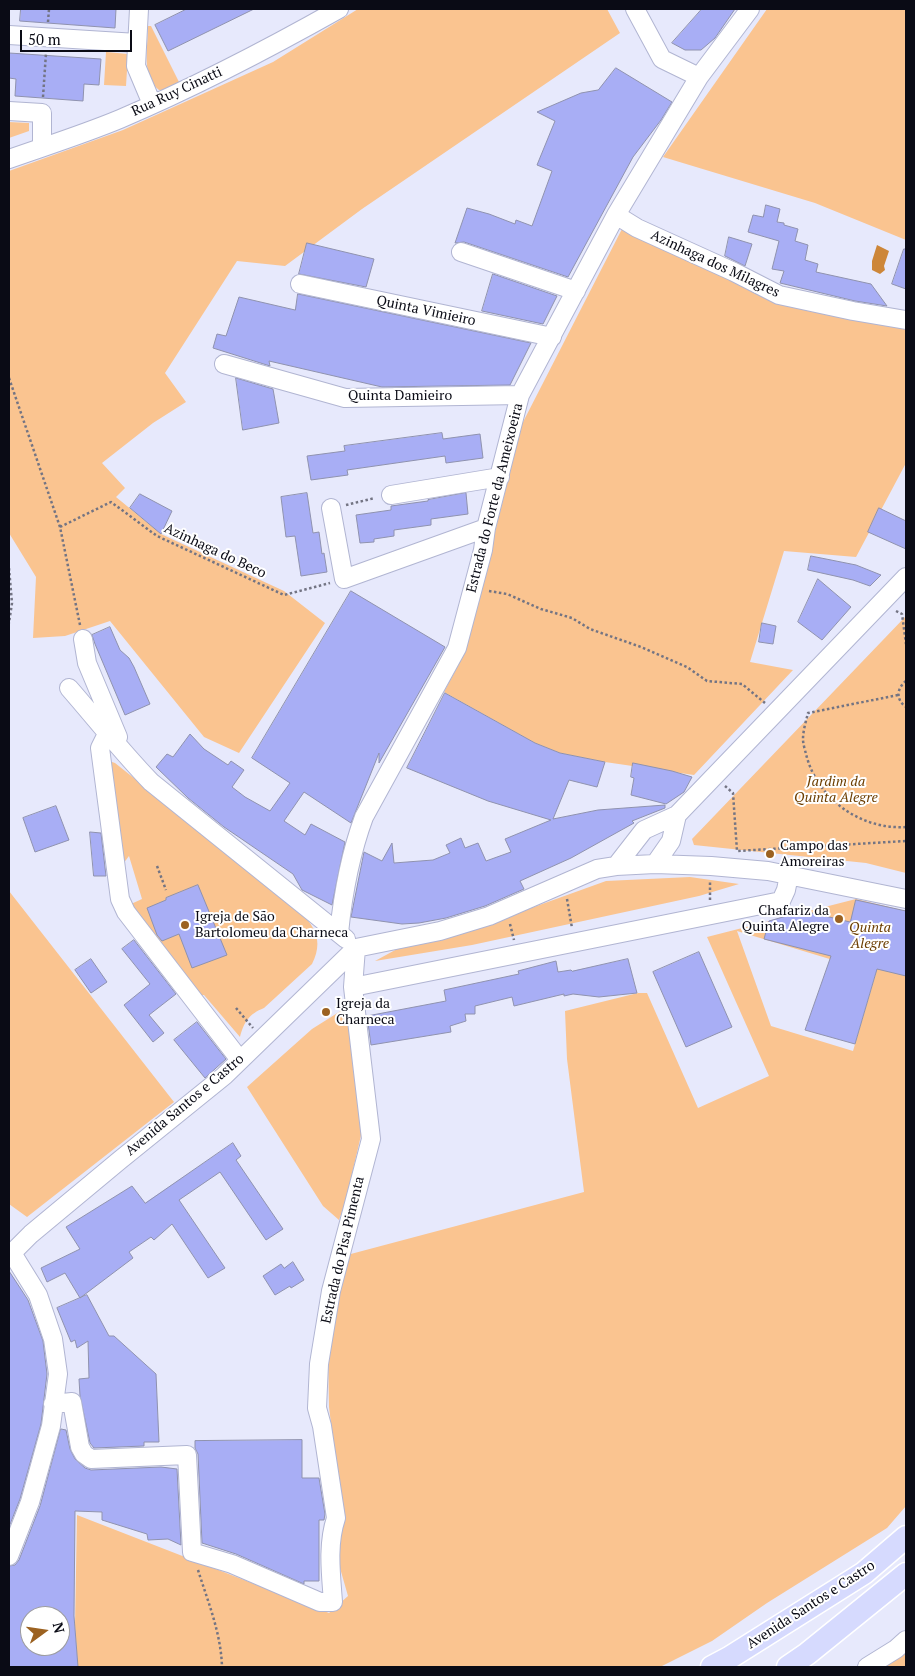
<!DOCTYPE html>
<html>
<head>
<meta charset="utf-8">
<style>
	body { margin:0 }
	#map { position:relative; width:915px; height:1676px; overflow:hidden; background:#e7e9fc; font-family:"PT Serif",serif }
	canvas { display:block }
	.frame { position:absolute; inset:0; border:10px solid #0a0b15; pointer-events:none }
	.north { position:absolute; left:20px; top:1606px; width:50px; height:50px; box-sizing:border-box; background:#fff; border:1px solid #9d9da1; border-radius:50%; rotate:76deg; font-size:14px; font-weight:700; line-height:20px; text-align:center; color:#0a0b15 }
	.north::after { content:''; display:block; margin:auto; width:18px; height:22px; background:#9c6221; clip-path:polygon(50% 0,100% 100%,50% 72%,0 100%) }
	.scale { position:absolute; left:20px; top:30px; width:112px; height:22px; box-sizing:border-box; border:2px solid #0a0b15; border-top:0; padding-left:6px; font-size:15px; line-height:18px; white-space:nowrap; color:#0a0b15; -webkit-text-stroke:4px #fff; paint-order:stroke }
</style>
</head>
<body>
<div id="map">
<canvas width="915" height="1676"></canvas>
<div class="frame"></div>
<div class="north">N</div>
<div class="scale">50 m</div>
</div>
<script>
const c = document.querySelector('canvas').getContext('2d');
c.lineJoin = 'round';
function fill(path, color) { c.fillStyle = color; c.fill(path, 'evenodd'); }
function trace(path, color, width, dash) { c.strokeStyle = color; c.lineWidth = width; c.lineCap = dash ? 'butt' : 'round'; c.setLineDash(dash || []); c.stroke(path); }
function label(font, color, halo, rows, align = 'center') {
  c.font = font + ' "PT Serif",serif'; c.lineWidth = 4; c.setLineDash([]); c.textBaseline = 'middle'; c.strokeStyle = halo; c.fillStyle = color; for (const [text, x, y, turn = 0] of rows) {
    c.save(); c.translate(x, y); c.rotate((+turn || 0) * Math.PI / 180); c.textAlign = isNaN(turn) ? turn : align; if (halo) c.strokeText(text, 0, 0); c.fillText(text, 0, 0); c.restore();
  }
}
fill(new Path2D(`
	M358 9H607L620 33 362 209 285 266 237 261 165 373 186 402 153 423 102 463 125 488 116 497 161 534 284 591 325 623 239 753 204 737 110 621 65 636 33 638 36 577 9 533V171L123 130 273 62Z
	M767 9H906V240L815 203 663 157Z
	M148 26H151L180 84 165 90H159C141 76 148 48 148 26Z
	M106 52 128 54 126 86 104 85Z
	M9 122 29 123V131L9 138Z
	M623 227 777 299 906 326V463L856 557 784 551 750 662 793 670 694 775 605 762 560 753 535 743 444 692 465 652 522 424Z
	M906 616V873L866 863 694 845 692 839Z
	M112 762 115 763 287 900C308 919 327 934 312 964L264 1008C249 1014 244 1022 240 1037L204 995 193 996 131 904 142 899 129 856 123 864 110 763Z
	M690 877 739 884 699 896 472 945 375 961 397 949 459 934 606 881Z
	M9 891 174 1102 27 1217 9 1204Z
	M856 899 906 911V1506L887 1528 767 1603 712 1641 660 1667H78L75 1626 77 1515 329 1613 348 1596 340 1568 338 1535 341 1505 329 1407 328 1351 334 1326 347 1255 584 1192 567 1059 565 1011 638 993H647L698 1108 769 1076 707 937ZM737 931 876 973 853 1051 771 1026Z
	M347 1007 362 1131 346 1200 339 1220 323 1206 247 1087 312 1029Z
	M906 1646V1667H876Z`), '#fac490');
fill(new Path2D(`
	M877 245 889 251 884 266 885 270 880 274 872 270V261Z`), '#cd8639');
const building = new Path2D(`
	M21 9H116L115 28 20 21Z
	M187 9H254L168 51 155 25Z
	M702 9H735L715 38 701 50H685L672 43Z
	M9 53 101 59 99 85 84 84 83 101 15 96 16 79 9 78Z
	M616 68 672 102 661 120 633 157 568 277 464 242 455 243 467 208 489 214 515 224 516 220 532 226 552 171 537 165 555 121 537 112 581 93 598 90Z
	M766 205 780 209 777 222 784 223V225L798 229 795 241 808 245 805 260 818 264 816 272 871 284 887 306 855 301 780 283 784 271 772 269 779 241 748 232 753 215 763 217Z
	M729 237 752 244 745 266 725 256Z
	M307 243 374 259 366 287 299 274Z
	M904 249H906V289L892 284Z
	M493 274 557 296 543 324 482 311Z
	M298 294 531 343 510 385 382 387 269 361 270 366 213 348 217 334 226 336 239 297 295 310Z
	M236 378 273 389 279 423 243 430Z
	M442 433 443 439 480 434 483 458 446 463 445 456 347 470 348 475 311 480 307 456 345 451 344 446Z
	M307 493 313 533 319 532 322 554 324 553 327 572 301 576 295 536 286 537 281 497Z
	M466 493 468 514 431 519V525L394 530V536L374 539V542L360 543 356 515 391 510V506L428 501V500Z
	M140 494 172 511 161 534 130 508Z
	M879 508 906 521V549L868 532Z
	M811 556 856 565 881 575 870 586 853 580 808 570Z
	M818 579 851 607 822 640 798 622Z
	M351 591 445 647 379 763V753L351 823 304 792 284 821 305 835 311 824 345 842 332 905 302 890 293 874 224 827 188 798 156 767 167 754 173 757 190 734 204 749 228 765 231 761 244 770 232 787 245 797 270 811 290 783 252 758Z
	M762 623 776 626 773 644 759 642Z
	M110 627 120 650 129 658 134 667 150 704 125 715 95 644 92 635Z
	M445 693 535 743 560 753 605 762 597 787 569 780 553 819 598 810 665 805V808L632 821 634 823 571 858 520 881 524 889 485 906 446 918 419 923 402 924 351 917 364 852 382 861 392 843 394 863 433 860 450 853 446 845 461 838 465 848 478 843 486 861 511 852 505 839 551 820 488 801 407 768Z
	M633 763 672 771 692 777 684 792 666 804 631 795 634 778 631 777Z
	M56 806 69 840 35 852 23 818Z
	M90 832 101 833 106 876H94Z
	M198 885 227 955 192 968 179 934 162 941 157 935 147 908 166 900V898Z
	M856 900 906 911V976L877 969 855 1044 805 1030 831 956 764 939 769 921 804 911 850 922Z
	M134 940 176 994 149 1015 164 1033 153 1042 124 1005 150 984 122 949Z
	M699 952 732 1027 686 1047 653 972Z
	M91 959 107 982 91 993 75 970Z
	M628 959 637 993 599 997 573 994 564 996V994L514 1006 512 997 475 1006V1014H465L466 1021 450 1026 451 1032 371 1045 367 1016 446 1001 444 990 519 974 518 971 556 961 558 972 571 970 572 971Z
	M197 1022 226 1059 205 1078 174 1040Z
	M233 1143 241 1156 236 1160 283 1229 266 1240 220 1172 179 1200 225 1268 208 1278 172 1224 154 1240 151 1237 129 1252 133 1258 80 1298 65 1273 47 1282 41 1268 80 1249 66 1227 132 1186 145 1203Z
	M293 1262 304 1280 291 1288 290 1286 275 1295 263 1276 281 1264 284 1268Z
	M9 1271 28 1300 43 1341 47 1374 41 1424 20 1499 9 1527Z
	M87 1295 109 1336H114L156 1374 159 1442H144V1446L94 1448 90 1443 80 1396 79 1379 89 1378 88 1341 77 1348 75 1340 71 1342 57 1308Z
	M61 1429 66 1430 70 1449 75 1459 85 1468 91 1470 161 1467 177 1469 181 1545 168 1539 148 1540 147 1534 102 1520V1512L75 1511 74 1616 78 1667H9V1566L15 1565 19 1560 40 1506ZM30 1616H60V1646H30Z
	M302 1440V1478H319L325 1514 324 1520H319V1581H304V1584L236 1554 202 1543 198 1454 195 1448V1441Z`);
fill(building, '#a8aef5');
trace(building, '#8f92ae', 1);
const minor = new Path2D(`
	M139 9 136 66 152 104
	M635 9 662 59 699 77
	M9 35 137 43
	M9 111 42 113V147
	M9 159C46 146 84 134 120 119 195 87 268 49 339 9
	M616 215 637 228 734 272 779 295 853 311 906 320
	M461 252 576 291
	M300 284 552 337
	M224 364 345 398 520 395
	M391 495 500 477
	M331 508 344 579 486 528
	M83 639 87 663 118 737
	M69 688C96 719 122 752 151 782L346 939
	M108 732 100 748 120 899 126 912 240 1060
	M655 864 671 841 677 815
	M616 866 644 830 677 815 906 577
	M339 933C343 893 350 855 364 817L457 648 483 550 486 528 520 395 616 215 699 77 750 9
	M356 948 440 931 489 916 597 869 616 866 655 864 711 866 768 871 906 899
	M353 987 781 901 786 890 789 875
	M9 1256 31 1234 120 1160 224 1076 356 948
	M53 1404 72 1402 80 1447 84 1454 91 1459 187 1455 192 1552 232 1564 320 1602H333C331 1574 327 1545 336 1518L322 1426 317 1408 319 1364 331 1291 371 1139 353 987 356 948
	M9 1556 30 1502 51 1426 58 1374 53 1339 38 1295 12 1253
	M867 1667 896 1649 906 1640`);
const major = new Path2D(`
	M712 1667 729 1658 864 1573 906 1537
	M788 1667 807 1654 906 1574`);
trace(minor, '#b1b5d2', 20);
trace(major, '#fff', 25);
trace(new Path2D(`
	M48 22 49 9
	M43 97 46 53
	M9 378 60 527 80 625
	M346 505 375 498
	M60 527 111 502 157 536 284 595 330 583
	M9 568 12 603 9 623
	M489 591 507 594 541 609 572 618 590 629 641 647 687 667 707 681 742 684 765 703
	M896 611 902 614 906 644
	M906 681C896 689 896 700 906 707
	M898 695 808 713C806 721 803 731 803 739 803 744 805 750 806 754 817 799 861 830 906 827
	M725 786 733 793 737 851 906 841
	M157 866 166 890
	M567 899 572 928
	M710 900V881
	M510 924 514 940
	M236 1008 253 1028
	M198 1570C208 1602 221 1633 222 1667`), '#737483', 2.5, [2.5, 2.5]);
trace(minor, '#fff', 18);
trace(major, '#d6dafe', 22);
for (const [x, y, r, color] of [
	[770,854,5,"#9c6221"],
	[839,919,5,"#9c6221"],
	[185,925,5,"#9c6221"],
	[326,1012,5,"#9c6221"]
]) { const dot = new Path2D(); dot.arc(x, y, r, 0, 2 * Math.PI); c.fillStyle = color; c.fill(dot); trace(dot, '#fff', 2); }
label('14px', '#0a0b15', '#fff', [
	["Rua Ruy Cinatti",177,92,-25],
	["Azinhaga dos Milagres",715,264,25],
	["Quinta Vimieiro",426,311,12],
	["Quinta Damieiro",400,396],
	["Estrada do Forte da Ameixoeira",495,498,-76],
	["Azinhaga do Beco",215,551,25],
	["Avenida Santos e Castro",185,1105,-40],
	["Estrada do Pisa Pimenta",343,1250,-77],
	["Avenida Santos e Castro",811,1605,-33]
]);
label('italic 14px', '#6c3e00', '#fff', [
	["Jardim da",836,782],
	["Quinta Alegre",836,798],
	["Quinta",870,928],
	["Alegre",870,944]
]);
label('14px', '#0a0b15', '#fff', [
	["Campo das",780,846],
	["Amoreiras",780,862],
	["Chafariz da",829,911,"right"],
	["Quinta Alegre",829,927,"right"],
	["Igreja de São",195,917],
	["Bartolomeu da Charneca",195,933],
	["Igreja da",336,1004],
	["Charneca",336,1020]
], 'left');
</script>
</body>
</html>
